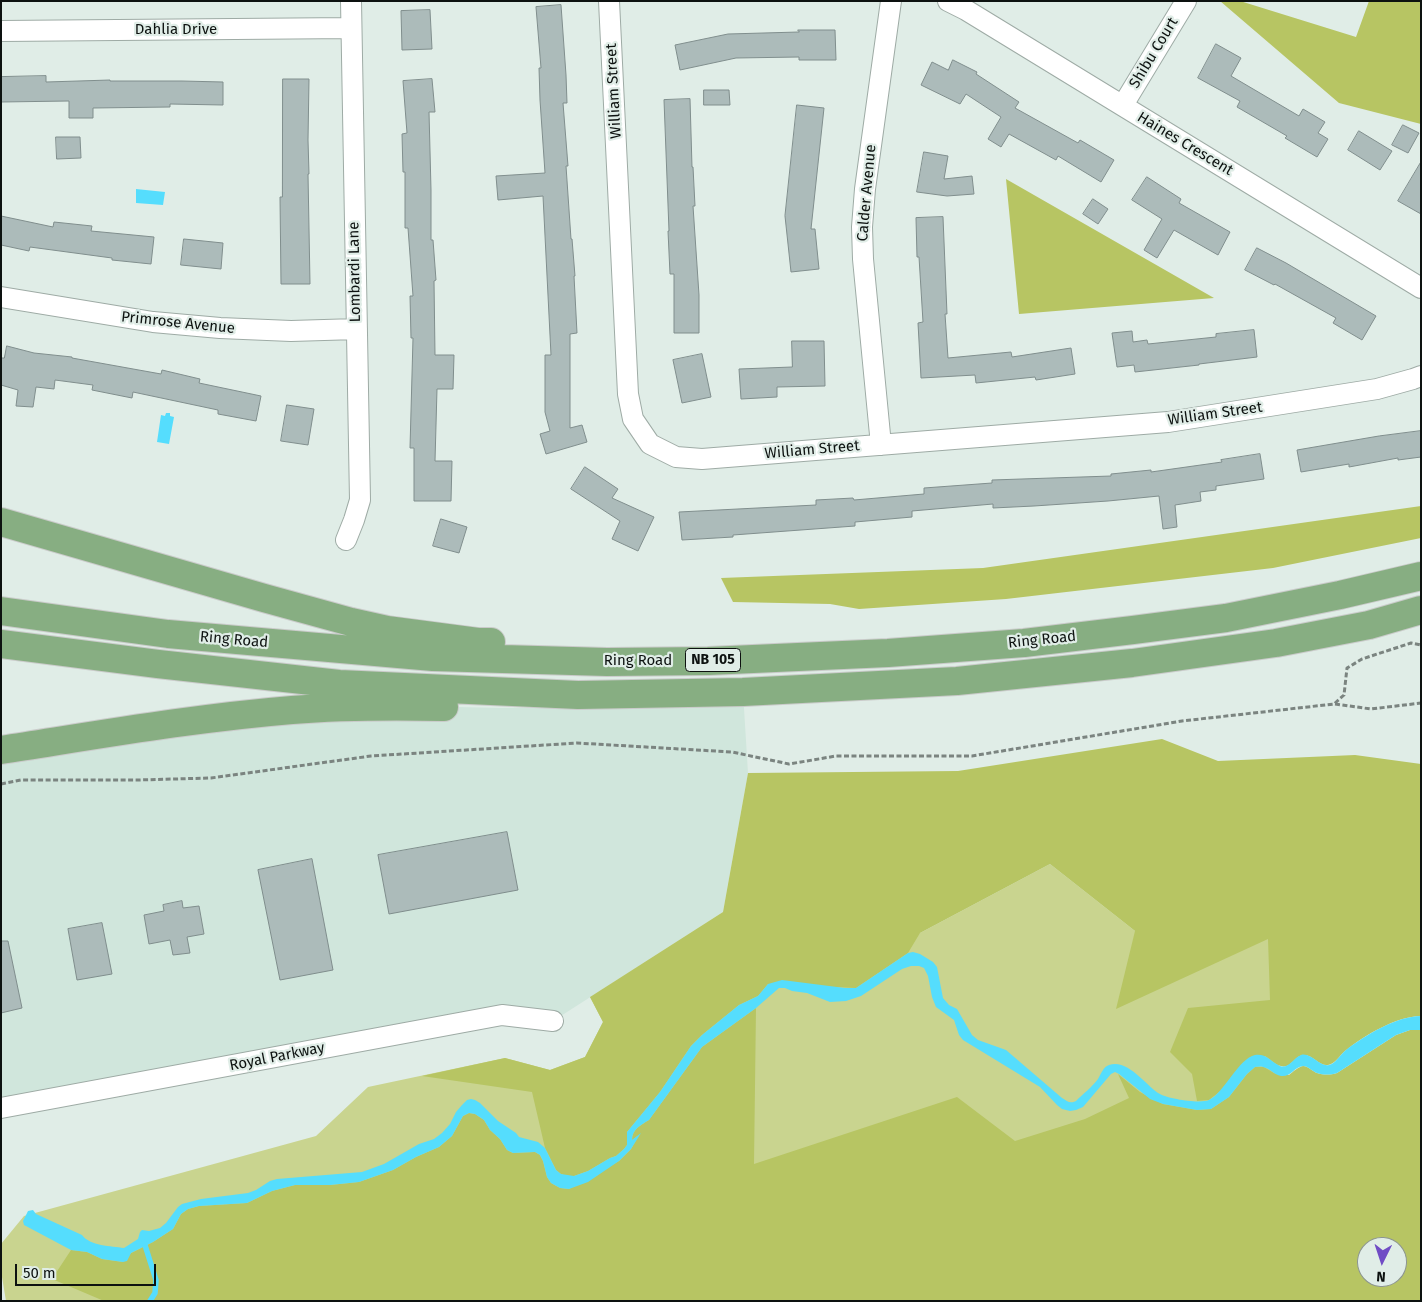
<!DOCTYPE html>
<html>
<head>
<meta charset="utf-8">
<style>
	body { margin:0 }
	#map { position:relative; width:1422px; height:1302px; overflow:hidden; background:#e0ede7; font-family:"Fira Sans",sans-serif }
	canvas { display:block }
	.frame { position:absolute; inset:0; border:2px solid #0d1210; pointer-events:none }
	.north { position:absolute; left:1357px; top:1237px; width:50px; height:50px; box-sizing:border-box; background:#e0ede7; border:1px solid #8c9591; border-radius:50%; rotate:184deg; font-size:14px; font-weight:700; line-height:20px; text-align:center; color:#0d1210 }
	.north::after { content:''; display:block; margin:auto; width:18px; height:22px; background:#704cc5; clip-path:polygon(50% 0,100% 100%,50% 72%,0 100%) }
	.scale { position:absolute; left:15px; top:1264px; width:141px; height:22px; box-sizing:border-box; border:2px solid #0d1210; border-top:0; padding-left:6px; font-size:15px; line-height:18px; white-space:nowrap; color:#0d1210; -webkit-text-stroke:4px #e0ede7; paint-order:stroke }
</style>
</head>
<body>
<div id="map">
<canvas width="1422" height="1302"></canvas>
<div class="frame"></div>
<div class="north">N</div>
<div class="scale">50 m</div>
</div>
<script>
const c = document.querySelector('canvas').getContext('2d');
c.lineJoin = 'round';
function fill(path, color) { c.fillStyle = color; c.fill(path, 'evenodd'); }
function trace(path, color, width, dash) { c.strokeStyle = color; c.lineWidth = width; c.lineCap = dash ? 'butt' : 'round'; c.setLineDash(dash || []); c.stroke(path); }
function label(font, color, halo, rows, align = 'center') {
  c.font = font + ' "Fira Sans",sans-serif'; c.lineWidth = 4.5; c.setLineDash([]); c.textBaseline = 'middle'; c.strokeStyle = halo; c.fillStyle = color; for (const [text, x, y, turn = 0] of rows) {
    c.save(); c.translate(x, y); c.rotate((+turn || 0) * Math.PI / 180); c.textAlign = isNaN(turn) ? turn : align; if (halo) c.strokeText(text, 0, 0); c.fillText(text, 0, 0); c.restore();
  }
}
fill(new Path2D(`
	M743 692 748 773 723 912 553 1021 502 1015 1 1108V750L415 706 501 708 598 707Z`), '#d0e6dc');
fill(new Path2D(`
	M1050 864 1135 931 1268 939 1325 1003 1218 1149 198 1301H6L1 1271V1244L24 1216 316 1136 368 1087 505 1058 550 1070 585 1057 603 1022 590 997 920 933Z`), '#c9d48f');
fill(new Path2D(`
	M1220 1H1240L1356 37 1369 1H1421V124L1339 103Z
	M1006 179 1214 298 1019 314Z
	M1421 506V538L1273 568 1006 599 859 609 830 604 733 602 721 578 983 568Z
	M1162 739 1218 761 1355 755 1421 764V1016C1397 1016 1363 1036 1345 1051 1340 1055 1335 1064 1328 1065 1319 1066 1313 1055 1304 1055 1295 1055 1291 1069 1281 1066 1276 1065 1270 1059 1265 1056L1209 1100 1197 1101 1192 1074 1170 1052 1188 1008 1270 1000 1268 939 1116 1009 1135 931 1050 864 920 933 908 953 856 988 768 984 758 996 739 1005 702 1035 691 1046 660 1092 627 1132V1145L624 1149 616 1156 610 1158 588 1171 574 1176H567L561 1174 556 1170 545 1148 532 1092 422 1076 505 1058 550 1070 585 1057 603 1022 590 997 723 912 748 773 958 771Z
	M756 1008 754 1164 957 1097 1015 1141 1085 1119 1129 1098 1118 1074 1140 1092 1163 1104 1197 1110 1211 1109 1229 1097 1247 1074 1255 1067H1264L1274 1073 1289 1075C1293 1072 1298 1067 1303 1066 1308 1066 1312 1071 1317 1073 1324 1075 1330 1075 1337 1073L1396 1035 1410 1030H1421V1301H104L52 1279 71 1250 87 1252 102 1259 123 1262 131 1253 153 1242 173 1229 181 1214 188 1209 199 1206 247 1203 272 1191 295 1185H330L359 1182 393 1170 416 1157 439 1147 452 1136 463 1116 469 1113 475 1114 484 1120 490 1130 500 1139 507 1150 513 1153 535 1152 540 1155 543 1161 547 1177 551 1183 560 1188 569 1189 619 1161 631 1149 639 1135 632 1140C632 1129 641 1125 649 1120L702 1047ZM1367 1247H1397V1277H1367Z`), '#b7c563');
fill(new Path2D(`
	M136 189 165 192 163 205 136 203Z
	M166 413H170V416L174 417 169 444 157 442 161 415 165 416Z
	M913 952 920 954 933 962 937 967 943 998 949 1005 957 1009 972 1035 978 1040 1006 1050 1062 1098C1067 1101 1070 1104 1076 1101 1083 1094 1092 1087 1098 1079 1101 1074 1103 1067 1109 1065 1128 1058 1147 1087 1160 1094 1169 1099 1200 1104 1209 1100 1224 1093 1239 1058 1255 1055 1265 1053 1271 1061 1278 1065 1288 1071 1293 1058 1301 1055 1311 1052 1319 1067 1329 1065 1335 1064 1340 1055 1346 1050 1364 1036 1397 1016 1421 1016V1030H1410L1396 1035 1337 1073C1330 1075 1324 1075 1317 1073 1312 1071 1308 1066 1303 1066 1294 1067 1291 1077 1281 1076 1274 1075 1270 1068 1263 1067 1261 1066 1258 1067 1255 1067L1247 1074 1229 1097 1211 1109 1197 1110 1163 1104 1150 1099 1119 1074 1115 1072 1111 1074 1083 1107 1076 1110 1070 1111 1062 1109 1057 1105 1040 1087 963 1040 959 1035 954 1020 936 1007 932 997 928 976 924 968 919 966H911L902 969 861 996 846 1001 830 1002 807 993 792 991 785 988H779L756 1008 702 1047 649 1120C641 1125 632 1129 632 1140L641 1133 631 1149 619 1161 588 1182 569 1189 560 1188 551 1183 547 1177 543 1161 540 1155 535 1152 513 1153 507 1150 500 1139 490 1130 484 1120 475 1114 469 1113 463 1116 452 1136 439 1147 416 1157 393 1170 359 1182 330 1185H295L272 1191 247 1203 199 1206 188 1209 181 1214 173 1229 153 1242 131 1253 127 1261 123 1262 102 1259 87 1252 71 1250 24 1225 23 1221 28 1211 33 1210 36 1214 82 1235C90 1246 111 1246 124 1248L138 1239 140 1232 142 1230 149 1231 160 1228 166 1223 178 1207 182 1204 201 1199 248 1193 256 1190 270 1181 277 1179 362 1172 384 1164 419 1144 434 1139 442 1133 450 1124 456 1112 462 1105 467 1100 471 1099 475 1100 480 1103 498 1121 516 1133 519 1137 538 1142 545 1148 556 1170 561 1174 574 1176 588 1171 610 1158 616 1156 624 1149 627 1145V1132L660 1092 691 1046 702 1035 739 1005 758 996 768 984 782 980 845 988H856L908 953Z`), '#55ddfd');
trace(new Path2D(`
	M144 1242 156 1280 155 1293 150 1301`), '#55ddfd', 5.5);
const building = new Path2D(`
	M561 5 566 75 567 103H563L568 166H566L571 239H572L575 276H574L577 333 570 334V428L582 425 587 442 546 454 540 434 550 431 545 412V355H551L543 196 498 200 496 176 545 173 540 100 539 68H541L536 7Z
	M430 10 432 49 402 50 401 11Z
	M798 30H835L836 60H799V57L736 58 680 70 675 45 728 34 799 32Z
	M1216 44 1241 58 1231 76 1299 116 1303 109 1325 122 1318 133 1328 139 1317 157 1285 138 1287 136 1237 107 1240 101 1198 78Z
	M953 60 977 72 976 74 1019 102 1015 108 1078 143 1080 140 1114 160 1101 182 1058 156 1056 160 1009 134 1001 147 988 139 1001 117 966 94 960 104 921 85 932 62 948 70Z
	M46 76V82L110 80V81H182L223 82V105L170 104V107L93 108V118H69V101L1 102V77Z
	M283 79H309L308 140 309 174H308L310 284H281L280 197H282Z
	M432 79 435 112H429L431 190V240H433L436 280 434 281 435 355H454L453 389H437L435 461H452L451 501H414V448H410L413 338H411L410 296H413L408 228H405V172H403L402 134 407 133 403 81Z
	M704 90H729L730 105H704Z
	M690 99 692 167H693L695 206H693L699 295V333H674V274H670L668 231H669L664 100Z
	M797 105 824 108 811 229H815L819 269 791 272 785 216Z
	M1403 125 1419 133 1408 153 1392 145Z
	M1359 131 1392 151 1380 170 1348 150Z
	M56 137H80L81 158 57 159Z
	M924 152 948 156 944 179 972 176 974 194 947 196 917 192Z
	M1421 162V214L1398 201Z
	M1147 177 1181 199 1179 203 1230 232 1218 255 1174 230 1157 258 1144 250 1162 219 1132 200Z
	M1093 199 1108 209 1098 224 1083 214Z
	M1 216 53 227 54 222 92 226 91 231 154 237 151 264 112 260V258L30 247 29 251 1 245Z
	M943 217 947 314H945L948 358 1011 352 1012 357 1071 348 1075 374 1036 380 1035 377 976 383 975 375 921 378 918 323 923 322 919 257H917L916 218Z
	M184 239 223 243 221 269 181 265Z
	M1257 248 1286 263 1376 316 1362 340 1333 323 1336 318 1275 284 1274 285 1245 270Z
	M1254 330 1257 357 1199 364V365L1135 372 1134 365 1117 367 1112 333 1132 331 1133 342 1147 340 1148 344 1216 337V334Z
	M792 341H824L825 386 777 387V397L741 399 739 369 792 367Z
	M7 346 34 353 72 357V358L161 374 162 370 200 379 199 383 261 396 256 421 218 414V410L133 392 132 398 92 390 93 385 55 380 54 389 36 387 33 407 16 406 18 390 1 385V358H4Z
	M702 354 711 397 682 403 673 360Z
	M287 405 314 409 308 445 281 441Z
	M1421 431V457L1398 460V458L1349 467V464L1301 472 1297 450 1379 436Z
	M1260 454 1264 479 1216 486V490L1200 492 1201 501 1175 505 1177 527 1163 529 1159 496 1108 501 1034 506 993 508V504L912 511V517L855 522V526L733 535V537L682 540 679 512 816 505V500L853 498 854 500 924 494V488L992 483V480L1111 476V474L1151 470V472L1222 462 1221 460Z
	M585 467 618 489 612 498 654 517 638 551 612 539 620 521 571 489Z
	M441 519 467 527 459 553 433 546Z
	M507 832 518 890 389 914 378 855Z
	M312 859 333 970 280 980 258 870Z
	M182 901 183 908 199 906 204 934 187 937 190 953 173 955 170 940 149 944 144 915 164 911 163 905Z
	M102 923 112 974 77 980 68 929Z
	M1 941H8L22 1008 1 1013Z`);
fill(building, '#acbbba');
trace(building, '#808e8d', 1);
const minor = new Path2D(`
	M609 1 628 394 633 419 650 444 676 457 702 459 1168 422 1377 389 1413 379 1421 376
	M948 1 966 10 1421 288
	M1 31 351 28
	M1123 105 1186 1
	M1 297 153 322 220 328 291 331 357 329
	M881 445 863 259 862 227 865 189 891 1
	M346 540 354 520 360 500 351 1
	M1 1108 502 1015 553 1021`);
const trunk = new Path2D(`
	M1 522 264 598 351 622 387 630 478 642H491
	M1 611 168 634 433 657 607 662 708 661 888 653 1024 643 1133 630 1226 618 1340 595 1421 576
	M1 644 158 664 339 684 578 695 743 692 957 681 1132 663 1276 643 1369 625 1421 610
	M1 750C98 735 194 718 292 710 343 706 393 706 444 707`);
trace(minor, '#9eaba5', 22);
trace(trunk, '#cacbca', 30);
trace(new Path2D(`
	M1335 704 1371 709 1421 703
	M1 784 21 780H137L211 778 371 756 577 743 732 752 789 764 836 756H972L1182 721 1334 704 1344 695 1347 668 1362 659 1411 643 1421 645`), '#7b8480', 3, [5, 2.5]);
trace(minor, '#fff', 20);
trace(trunk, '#87ae82', 28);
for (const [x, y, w] of [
	[713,660,55]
]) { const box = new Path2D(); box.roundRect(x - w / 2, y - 11.5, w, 23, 4); c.fillStyle = '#e0ede7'; c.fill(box); trace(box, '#0d1210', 1); }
label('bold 14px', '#0d1210', null, [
	["NB 105",713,660]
]);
label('15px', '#0d1210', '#e0ede7', [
	["Dahlia Drive",176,30],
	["Shibu Court",1154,53,-59],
	["William Street",614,91,-93],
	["Haines Crescent",1185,144,31],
	["Calder Avenue",867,193,-85],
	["Lombardi Lane",355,272,-91],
	["Primrose Avenue",178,323,6],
	["William Street",1215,414,-8],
	["William Street",812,450,-5],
	["Ring Road",234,640,5],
	["Ring Road",1042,640,-6],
	["Ring Road",638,661],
	["Royal Parkway",277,1057,-11]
]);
</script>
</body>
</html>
